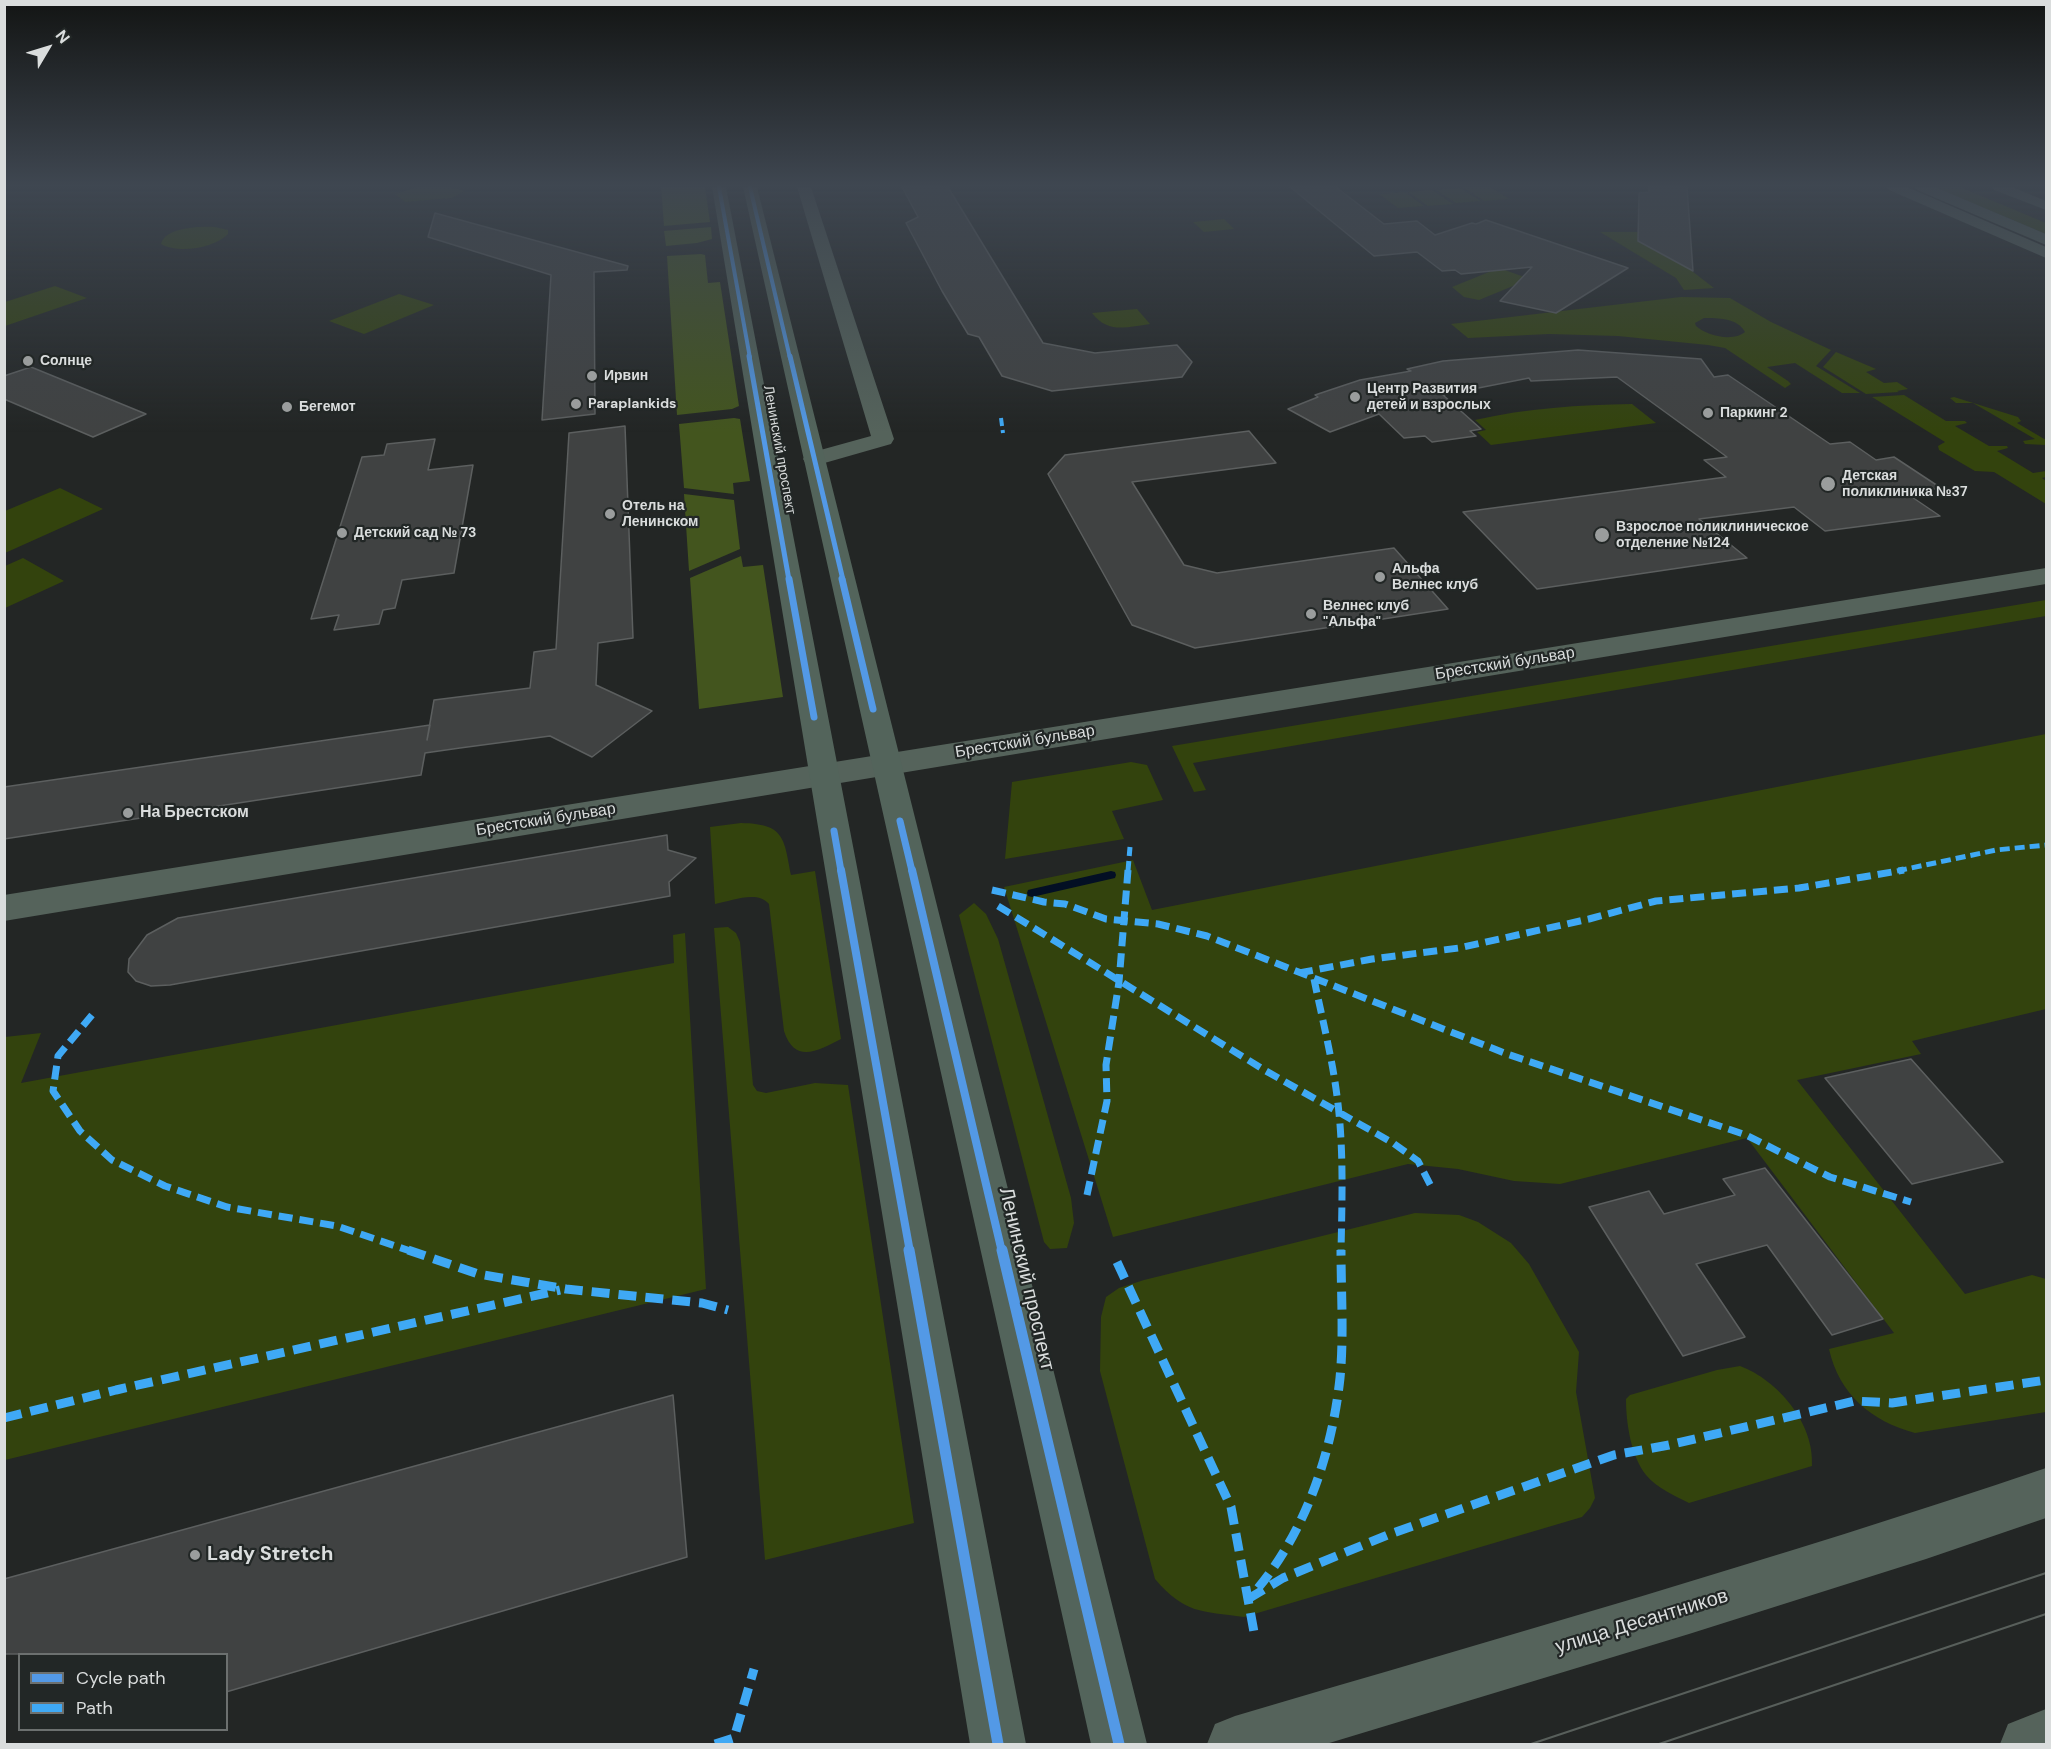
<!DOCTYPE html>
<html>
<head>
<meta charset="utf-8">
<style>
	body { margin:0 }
	#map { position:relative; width:2051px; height:1749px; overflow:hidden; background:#232625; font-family:"DM Sans",sans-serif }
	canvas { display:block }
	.frame { position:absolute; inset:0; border:6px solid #dadddd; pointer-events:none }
	.legend { position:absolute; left:18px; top:1653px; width:210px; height:78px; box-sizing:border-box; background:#222726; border:2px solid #6c706f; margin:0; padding:8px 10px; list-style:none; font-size:18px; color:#dadddd }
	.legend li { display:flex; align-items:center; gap:12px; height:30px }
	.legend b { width:30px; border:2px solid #6c706f }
	.north { position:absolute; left:18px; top:18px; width:60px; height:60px; -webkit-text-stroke:4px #222726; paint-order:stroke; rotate:52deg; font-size:16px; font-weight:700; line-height:24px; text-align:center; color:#dadddd }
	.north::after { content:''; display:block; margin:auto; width:21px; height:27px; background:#dadddd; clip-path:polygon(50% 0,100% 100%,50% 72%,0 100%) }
</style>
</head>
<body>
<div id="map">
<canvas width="2051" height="1749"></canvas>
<div class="frame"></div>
<ul class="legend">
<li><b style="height:8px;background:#5399e6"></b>Cycle path</li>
<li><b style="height:8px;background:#3fa9f5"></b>Path</li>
</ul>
<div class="north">N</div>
</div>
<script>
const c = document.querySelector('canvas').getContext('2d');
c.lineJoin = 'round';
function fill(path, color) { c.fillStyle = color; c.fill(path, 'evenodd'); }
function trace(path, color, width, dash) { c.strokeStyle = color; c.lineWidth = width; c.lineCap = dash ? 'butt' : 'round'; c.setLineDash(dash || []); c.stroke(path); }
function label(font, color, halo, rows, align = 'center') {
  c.font = font + ' "DM Sans",sans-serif'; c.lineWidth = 4.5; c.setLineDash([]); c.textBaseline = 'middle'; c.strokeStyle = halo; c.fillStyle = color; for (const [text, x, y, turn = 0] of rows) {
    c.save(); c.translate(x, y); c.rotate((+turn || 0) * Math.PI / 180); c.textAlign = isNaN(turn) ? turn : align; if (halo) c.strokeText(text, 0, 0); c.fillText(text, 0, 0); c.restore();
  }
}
fill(new Path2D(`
	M418 187H449L465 191 452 198 405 202 395 194Z
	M1463 187H1490L1509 199 1484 201Z
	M1934 187H1960L2046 223V234Z
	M1460 188 1481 201 1456 203 1436 190Z
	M1432 190 1453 204 1428 206 1408 192Z
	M1405 192 1424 206 1398 208 1379 194Z
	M1224 219 1234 229 1204 232 1193 222Z
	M215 227 228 230V234C215 248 178 254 161 244 165 227 201 226 215 227Z
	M1600 232H1654L1675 258 1714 288 1684 290 1676 278Z
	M1499 268 1530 279 1479 300 1464 297 1452 287Z
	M55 286 87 298 5 326V302Z
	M399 294 434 305 364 334 329 321Z
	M1681 297 1730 298 1771 322 1831 350 1816 366 1860 393H1842L1795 363 1767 367 1788 381 1791 384 1785 388 1725 348 1708 345 1618 336 1549 334 1468 338 1451 324ZM1704 318C1718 318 1738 318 1745 332 1733 342 1707 336 1696 326L1695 323Z
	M1137 309 1150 324C1127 327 1108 334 1092 313Z
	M1836 352 1876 369 1866 372 1884 383 1897 382 1908 389 1897 391 1899 392 1866 394 1823 367Z
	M1904 395 1946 421H1965L1967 423 1955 426 1989 446H2007L2008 448 1997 451 2033 473 2046 471V477L2042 478 2046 481V504L1994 472 1975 471 1939 450 1938 446 1945 442 1872 397Z
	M1954 397 2018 417 2021 421 2017 423 2046 440V445L2025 444 2023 441 2035 439 1973 403H1956L1950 398Z
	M1632 404 1656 423 1491 445 1477 432 1486 430 1475 420C1527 408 1579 405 1632 404Z
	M60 488 103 509 5 553V511Z
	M23 558 64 581 5 608V566Z
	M2046 600V616L1193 763 1206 790 1194 792 1172 746Z
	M2046 734V1009L1912 1041 1921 1054 1797 1080 1965 1294 2032 1275 2046 1279V1412L1915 1433C1871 1421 1839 1394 1829 1349L1894 1333 1747 1138 1560 1184 1514 1181 1458 1169 1408 1164 1113 1237 1004 887 1133 860 1152 910Z
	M1131 762 1147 765 1163 800 1112 811 1124 839 1005 859 1012 782Z
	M741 823C784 824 784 837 791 875L815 871 841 1039C819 1050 795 1065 784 1031L769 904C757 890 732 901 715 904L710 827Z
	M974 903 986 914 998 939 1071 1198 1074 1223 1067 1248 1050 1249 1044 1242 959 915Z
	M728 927 736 933 740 942 753 1085 757 1091 766 1093 815 1083 848 1085 914 1523 765 1560 714 928Z
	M685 933 706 1289 5 1460V1037L41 1033 21 1083 674 963 673 935Z
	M1415 1213 1459 1215 1478 1222 1511 1243 1529 1264 1579 1352 1576 1392 1595 1498 1590 1508 1582 1517 1244 1617C1201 1611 1185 1614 1155 1579L1100 1371 1101 1317 1106 1297 1119 1288 1144 1280Z
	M1740 1366C1778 1380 1815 1424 1812 1466L1689 1503C1675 1496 1657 1488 1646 1475 1631 1456 1626 1423 1626 1399L1630 1395 1717 1370Z`), '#33430d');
fill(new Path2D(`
	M661 187H705L710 222 664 226Z
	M711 227 712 239 697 243 666 246 664 231Z
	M701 254 705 255 708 283 720 282 739 406 732 409 677 415 667 256Z
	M734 418 740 419 750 481 733 483 734 494 684 488 679 424Z
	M684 494 734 500 740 549 689 571Z
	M741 556 743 567 763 565 783 697 699 709 690 578Z`), '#43551e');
fill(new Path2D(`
	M1111 871 1115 872 1116 875 1115 878 1032 897 1028 896 1027 893 1028 890 1032 889Z`), '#030f24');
const building = new Path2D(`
	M902 187H948L1043 343 1095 353 1177 345 1192 362 1182 377 1052 391 1002 376 979 337 968 334 942 291 906 223 918 217Z
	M1290 187H1336L1384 224 1417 221 1435 235 1472 223 1476 224 1486 220 1628 268 1556 313 1500 301 1532 267 1461 274 1455 270 1442 271 1417 252 1374 256Z
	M1649 187H1687L1693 271 1638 241 1639 193 1649 192Z
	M435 213 628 266 627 270 594 272 595 414 542 420 551 275 428 237Z
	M1578 350 1701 359 1714 377 1728 375 1830 444 1850 442 1876 460 1894 457 1941 488 1906 493 1940 516 1825 531 1794 507 1699 519 1747 558 1537 589 1463 512 1726 477 1704 460 1727 457 1617 377 1531 381 1529 378 1443 395 1481 429 1470 431 1476 436 1432 442 1425 436 1404 438 1379 414 1330 432 1288 409 1318 397 1315 395 1360 380 1411 371 1407 369 1443 361Z
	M31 367 146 414 93 437 4 399V376Z
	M625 426 633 638 598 643 596 685 652 711 592 757 550 736 460 748 425 753 421 775 4 839V787L430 725 427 740 434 700 530 688 534 652 556 649 569 433Z
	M1249 431 1276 463 1132 482 1184 565 1217 573 1394 548 1448 609 1195 648 1132 625 1048 474 1065 455Z
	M435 439 428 470 473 465 454 573 402 580 395 608 383 610 379 624 334 630 339 615 311 619 362 457 384 455 387 444Z
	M667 835 668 850 696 858 669 882 670 896 170 985 151 986 136 981 128 972 129 959 147 935 178 918Z
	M1911 1059 2003 1162 1912 1184 1825 1078Z
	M1765 1168 1883 1319 1832 1335 1767 1245 1696 1264 1745 1337 1683 1356 1589 1207 1649 1191 1664 1214 1735 1195 1723 1179Z
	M673 1395 687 1557 226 1692V1654H4V1579Z`);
fill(building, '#404242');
trace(building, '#5c5f5f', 1.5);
fill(new Path2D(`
	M797 187H811L894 439 891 444 814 466 806 464 803 459 806 454 871 436Z
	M1887 187H1907L2046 247V258L1889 190Z
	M1992 187H2012L2046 201V210L1994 190Z
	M2046 568V584L4 921V895Z
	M2046 1468V1518L1926 1559 1689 1634 1326 1744H1207L1215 1724 1235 1716C1506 1636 1778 1559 2046 1468Z
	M2046 1709V1744H2000L2008 1724Z`), '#55635b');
fill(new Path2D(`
	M712 187H726L1026 1744H970Z
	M743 187H757L1147 1744H1091Z
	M1915 187H1935L2046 234V245L1917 190Z`), '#53645b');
trace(new Path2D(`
	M1531 1744 2046 1573
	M1659 1744 2046 1614`), '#585f5b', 2);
trace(new Path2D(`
	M1001 418 1003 433`), '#3fa9f5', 4, [8, 4]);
trace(new Path2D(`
	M1128 871 1130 847
	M1897 871 1996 850 2046 845`), '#3fa9f5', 5, [10, 5]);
trace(new Path2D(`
	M992 890 1044 902 1065 904 1106 919 1158 924 1207 936 1507 1054 1746 1135 1830 1177 1911 1202
	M998 906 1266 1071 1393 1143 1418 1161 1433 1190
	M1299 973 1372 959 1459 948 1589 919 1656 901 1799 888 1904 870
	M1314 979C1322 1018 1332 1057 1337 1096 1344 1148 1342 1200 1341 1252
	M92 1015 58 1056 53 1091 80 1131 112 1160 165 1186 227 1207 337 1226 413 1252
	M1087 1195 1107 1101 1106 1065 1119 982 1128 870`), '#3fa9f5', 7, [14, 7]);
trace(new Path2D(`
	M408 1250 478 1274 566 1289 702 1303 728 1310
	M1117 1262 1231 1507 1254 1632
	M4 1418 116 1390 560 1290
	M1258 1588C1306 1530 1332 1453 1340 1378 1344 1336 1341 1293 1341 1250
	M1248 1599 1283 1578 1390 1534 1614 1455 1669 1445 1855 1401 1892 1403 2046 1380
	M715 1744 734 1738 754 1669`), '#3fa9f5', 9, [18, 9]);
trace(new Path2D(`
	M719 187 750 358
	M750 187 790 358`), '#5399e6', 4);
trace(new Path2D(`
	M749 356 789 580
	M790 356 843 580`), '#5399e6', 5);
trace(new Path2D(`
	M789 579 814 717
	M842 579 873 709
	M900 821 912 871
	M834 831 841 871`), '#5399e6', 7);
trace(new Path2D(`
	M841 870 910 1252
	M912 870 1002 1252`), '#5399e6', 8);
trace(new Path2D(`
	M909 1250 998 1744
	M1002 1250 1119 1744`), '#5399e6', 11);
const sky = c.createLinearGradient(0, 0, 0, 432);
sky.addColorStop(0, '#131514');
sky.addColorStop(0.43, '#3f4751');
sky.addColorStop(1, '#3f475100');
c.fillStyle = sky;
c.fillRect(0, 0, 2051, 432);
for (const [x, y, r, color] of [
	[28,361,6,"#9a9d9d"],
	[592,376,6,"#9a9d9d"],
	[1355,397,6,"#9a9d9d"],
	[576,404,6,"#9a9d9d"],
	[287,407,6,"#9a9d9d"],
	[1708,413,6,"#9a9d9d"],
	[1828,484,8,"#9a9d9d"],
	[610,514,6,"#9a9d9d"],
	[342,533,6,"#9a9d9d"],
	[1602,535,8,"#9a9d9d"],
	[1380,577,6,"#9a9d9d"],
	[1311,614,6,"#9a9d9d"],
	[128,813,6,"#9a9d9d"],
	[195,1555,6,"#9a9d9d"]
]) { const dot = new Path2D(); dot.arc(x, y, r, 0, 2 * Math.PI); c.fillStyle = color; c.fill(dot); trace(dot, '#222726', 2); }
label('bold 14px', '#dadddd', '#222726', [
	["Солнце",40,361],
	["Ирвин",604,376],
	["Центр Развития",1367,389],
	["детей и взрослых",1367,405],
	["Paraplankids",588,404],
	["Бегемот",299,407],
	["Паркинг 2",1720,413],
	["Детская",1842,476],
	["поликлиника №37",1842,492],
	["Отель на",622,506],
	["Ленинском",622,522],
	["Взрослое поликлиническое",1616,527],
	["отделение №124",1616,543],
	["Детский сад № 73",354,533],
	["Альфа",1392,569],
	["Велнес клуб",1392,585],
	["Велнес клуб",1323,606],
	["\"Альфа\"",1323,622]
], 'left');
label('14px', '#dadddd', '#222726', [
	["Ленинский проспект",779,450,80]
]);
label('16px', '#dadddd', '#222726', [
	["Брестский бульвар",1505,664,-9],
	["Брестский бульвар",1025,742,-9],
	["Брестский бульвар",546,820,-9]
]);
label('bold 16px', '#dadddd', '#222726', [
	["На Брестском",140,813]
], 'left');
label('20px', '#dadddd', '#222726', [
	["Ленинский проспект",1026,1279,77],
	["улица Десантников",1642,1622,-17]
]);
label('bold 20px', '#dadddd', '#222726', [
	["Lady Stretch",207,1555]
], 'left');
</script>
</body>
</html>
